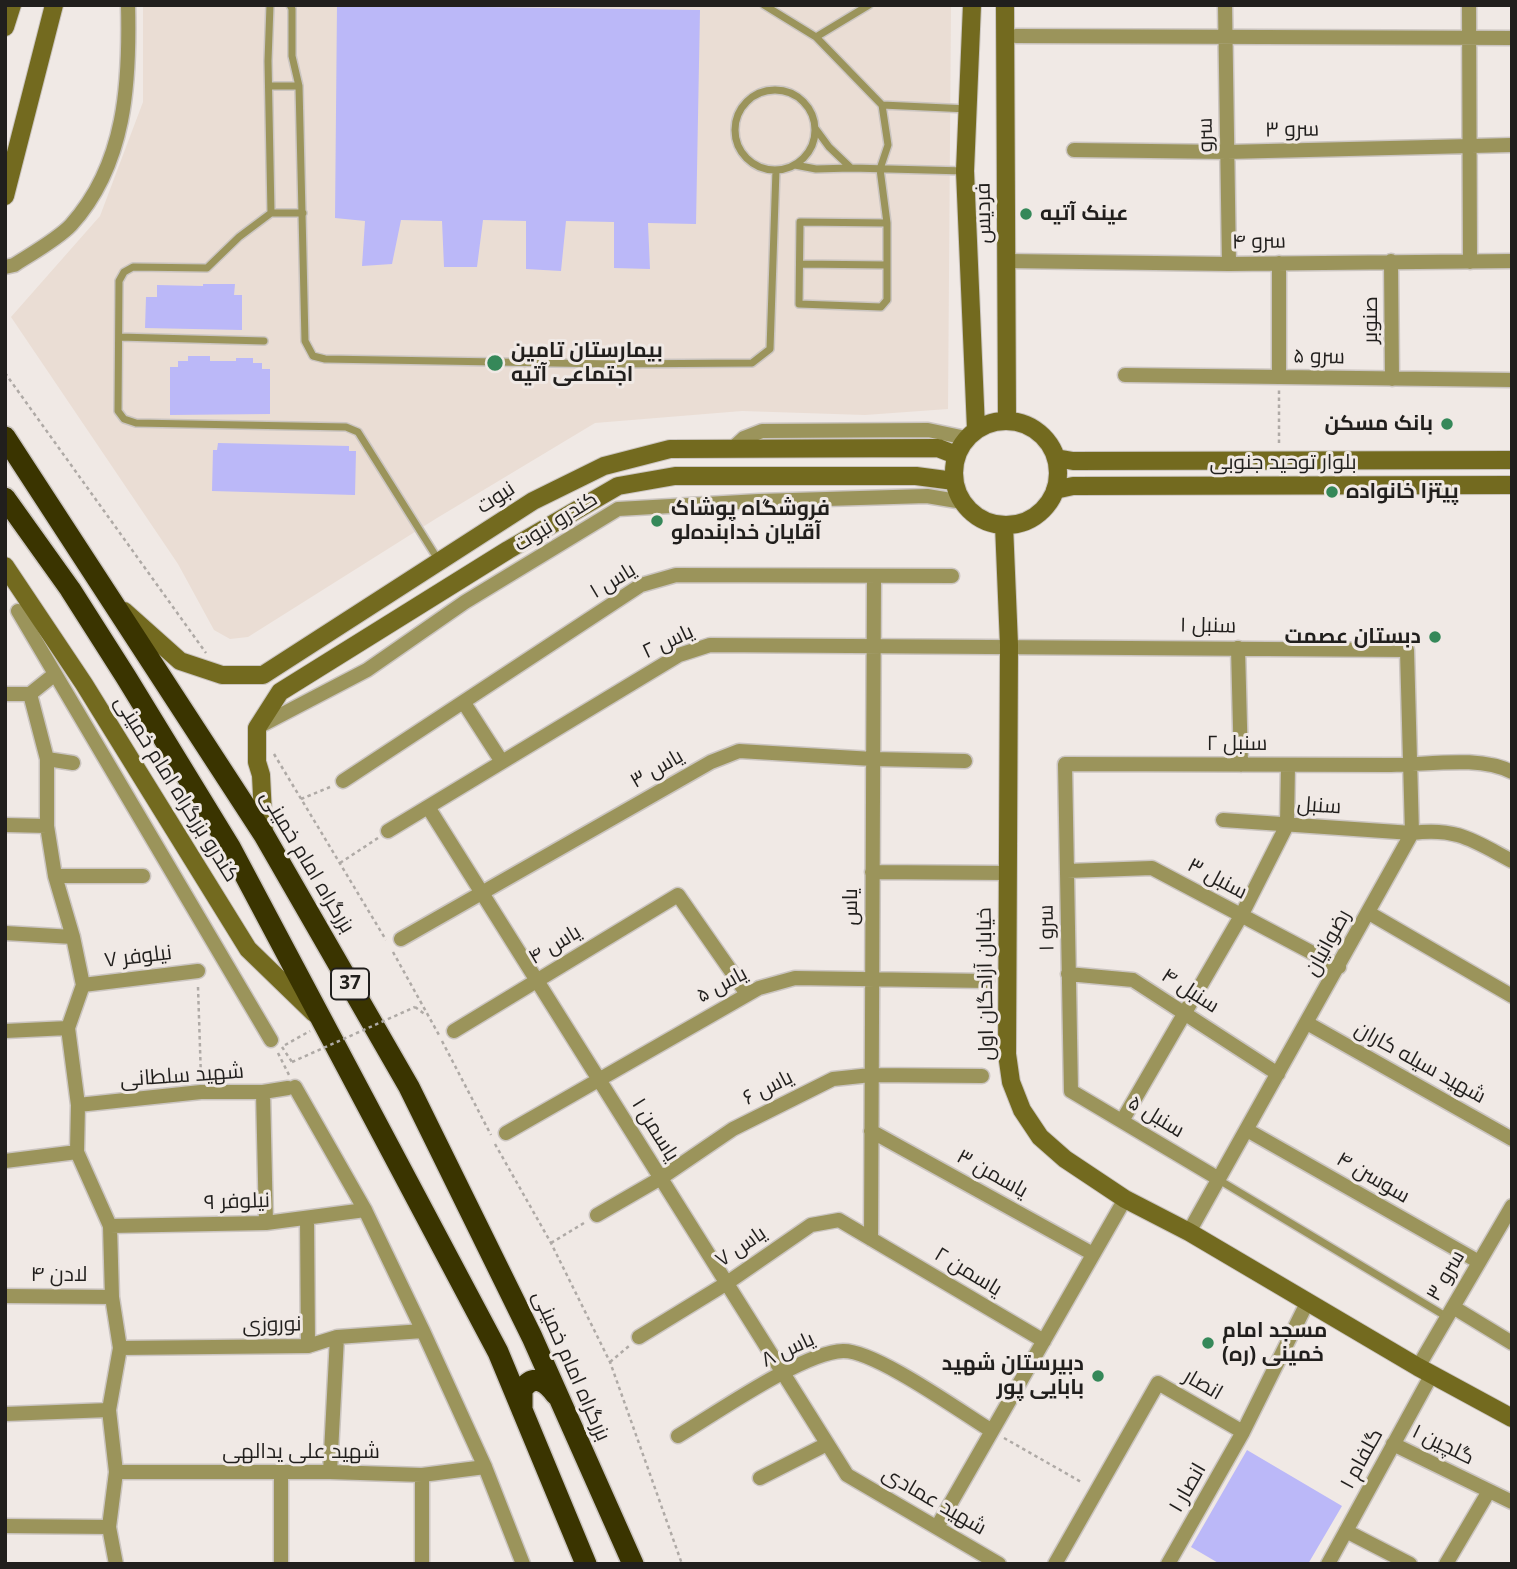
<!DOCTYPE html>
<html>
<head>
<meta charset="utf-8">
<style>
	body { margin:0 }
	#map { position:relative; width:1517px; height:1569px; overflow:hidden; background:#f0e9e5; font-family:"Open Sans",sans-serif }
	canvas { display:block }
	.frame { position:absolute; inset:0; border:7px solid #211f1d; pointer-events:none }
</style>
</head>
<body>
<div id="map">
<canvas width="1517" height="1569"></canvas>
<div class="frame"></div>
</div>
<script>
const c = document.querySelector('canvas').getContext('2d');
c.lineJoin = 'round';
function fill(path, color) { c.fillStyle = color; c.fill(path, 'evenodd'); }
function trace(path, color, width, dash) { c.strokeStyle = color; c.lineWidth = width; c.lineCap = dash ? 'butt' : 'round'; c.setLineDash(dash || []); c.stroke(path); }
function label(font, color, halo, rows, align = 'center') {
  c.font = font + ' "Open Sans",Cairo,sans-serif'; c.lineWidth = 6; c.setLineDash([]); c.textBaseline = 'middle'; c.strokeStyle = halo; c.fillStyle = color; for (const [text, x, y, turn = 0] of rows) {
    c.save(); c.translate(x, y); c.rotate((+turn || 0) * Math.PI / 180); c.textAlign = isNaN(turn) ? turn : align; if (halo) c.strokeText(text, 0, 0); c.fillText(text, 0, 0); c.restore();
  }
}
fill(new Path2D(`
	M143 5H951L948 409 865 415 742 411 595 423 437 518 248 637 230 639 214 630 178 564 11 317 100 216 143 102Z`), '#eaddd4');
fill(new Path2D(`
	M337 5 700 10 696 224 648 223 650 269 614 268V222L566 221 561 271 526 269V221L483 220 477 267H444L442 221 401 220 392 264 362 266 365 221 335 218Z
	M203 284H235L234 295H242V330L145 328 146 297H157V285L203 286Z
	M188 356H210V361H236V358H253V363H262V369H270V414L170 415V367H178V361H188Z
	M218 443 349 446V451H356L355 495 212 491 213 450H217Z
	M1247 1450 1342 1506 1308 1564H1220L1191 1547Z`), '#bbb8f8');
const lane = new Path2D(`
	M270 5 268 61 271 213
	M290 5 292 9V56L299 86 305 341 313 356 325 359 611 364 752 363 770 349 776 170
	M764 5 816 37 882 105 888 145 880 169 887 223V300L881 307 799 304 800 222 887 223
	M816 37 869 5
	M270 86H299
	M735 130a40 40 0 1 1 80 0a40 40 0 1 1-80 0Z
	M882 105 968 109
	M815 128 829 147 851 168
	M795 165 816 169 851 168 965 171
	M303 213H271L239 237 207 268 133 267 124 272 119 281 118 411 124 419 136 423 346 427 358 432 439 561
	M800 264 887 265
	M119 337 264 341
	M1219 1180 1447 1317`);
const street = new Path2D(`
	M1225 5 1229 264
	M1469 5 1470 262
	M1016 36 1512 38
	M1074 150 1227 152 1512 145
	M1007 261 1229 264 1512 261
	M1391 261 1392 379
	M1279 263V377
	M5 267 14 265C31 254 58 239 71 225 126 164 130 82 128 5
	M1125 375 1512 380
	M732 449 744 438 762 431 928 430 966 438
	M18 611 271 1040
	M1238 648 1241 765
	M5 694H30L55 674
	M30 694 47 759V826L55 876 73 937 83 985 68 1028 78 1105 77 1152 110 1226 112 1297 120 1348 109 1410 116 1472 109 1527 116 1564
	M464 703 502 762
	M258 727 367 670 465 602 618 509 759 501 927 496 963 502
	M47 759 73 763
	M343 781 641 585 676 575 952 576
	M428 807 847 1475 999 1564
	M1223 820 1412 833C1457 827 1474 841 1512 861
	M5 825 47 826
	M388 831 679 655 710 645 1407 650 1412 833 1189 1232
	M1067 871 1152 868 1339 967
	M872 872 1008 873
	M55 876H143
	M1369 913 1512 996
	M5 933 73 937
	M401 939 711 762 739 751 873 759 965 761
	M1068 974 1133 980 1278 1074
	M83 985 198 971
	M1307 1023 1512 1139
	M5 1031 68 1028
	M454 1031 678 895 747 994
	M295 1087 365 1210 423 1331 485 1467 523 1564
	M263 1092 266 1223
	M78 1105 201 1092H263L288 1088
	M1122 1121 1241 916 1287 825 1288 765
	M1247 1130 1479 1262
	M871 1131 1093 1254
	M506 1133 759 988 795 978 987 981
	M5 1161 77 1152
	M1219 1179 1071 1091 1065 764C1173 764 1282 765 1391 765 1428 765 1478 755 1512 772
	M597 1215 661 1178 733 1129 833 1079 871 1075 982 1076
	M307 1218 308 1346
	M110 1226 266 1223 365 1210
	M871 1239 874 576
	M5 1296 112 1297
	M1453 1307 1512 1343
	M639 1337 727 1283 811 1225 839 1220 1044 1341
	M120 1348 308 1346 337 1337 423 1331
	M1418 1367 1512 1206
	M5 1414 109 1410
	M678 1436C715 1414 803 1352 843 1351 875 1350 961 1412 992 1431
	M1393 1444 1512 1502
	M116 1472H330L422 1475 485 1467
	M330 1472 337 1337
	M422 1475V1564
	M760 1478 827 1444
	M5 1526 109 1527
	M937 1527 1125 1199
	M1346 1531 1410 1564
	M281 1564V1473
	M1055 1564 1158 1383 1243 1432 1308 1301
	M1168 1564 1243 1432
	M1328 1564 1432 1374
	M1446 1564 1489 1491`);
const secondary = new Path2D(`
	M972 5 965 171 976 429
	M1005 5 1007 420
	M5 27 12 5
	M5 196 54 5
	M954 473a52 52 0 1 1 104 0a52 52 0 1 1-104 0Z
	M1056 458 1073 461 1512 460
	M1055 490 1073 486 1512 485
	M1004 525 1009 645 1007 1054 1011 1082 1022 1110 1040 1137 1065 1159 1125 1199 1189 1232 1418 1367 1512 1418
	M5 566 84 684 248 949 314 1013
	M124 611 180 661 222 675H263L533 501 604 466 670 449 938 448 956 455
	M264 835 261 775 257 762V728L280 692 508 550 618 486 675 476H916L954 481`);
const highway = new Path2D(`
	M5 437 264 835 409 1087 532 1337 633 1564
	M5 498 70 589 126 677 230 847 498 1352 586 1564
	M522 1410V1390C533 1373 546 1381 556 1395`);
trace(lane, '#cbc5c1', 10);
trace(street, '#cbc5c1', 17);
trace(secondary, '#cbc5c1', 20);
trace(highway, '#cbc5c1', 24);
trace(new Path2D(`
	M5 373 206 653
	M1279 443V390
	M274 754 386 940
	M301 799 330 787
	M340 863 378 838
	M393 952 439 1035
	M198 987 201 1078
	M415 1007 426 1015
	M442 1041 491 1135
	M285 1045 310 1031
	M282 1047 292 1062
	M278 1053 289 1075
	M495 1144 551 1243 610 1362 682 1564
	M551 1243 584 1223
	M610 1362 629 1346
	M1004 1438 1083 1483`), '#afaaa6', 2.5, [3.5, 3.5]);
trace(lane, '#9b945b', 7);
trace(street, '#9b945b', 14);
trace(secondary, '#736a1f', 18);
trace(highway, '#3a3400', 21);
trace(new Path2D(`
	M292 1062 415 1007`), '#afaaa6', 2.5, [3.5, 3.5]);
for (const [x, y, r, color] of [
	[1026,214,7,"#358859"],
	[495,363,9,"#358859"],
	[1447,424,7,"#358859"],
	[1332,492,7,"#358859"],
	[657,521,7,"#358859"],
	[1435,637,7,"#358859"],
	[1208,1343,7,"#358859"],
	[1098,1376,7,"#358859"]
]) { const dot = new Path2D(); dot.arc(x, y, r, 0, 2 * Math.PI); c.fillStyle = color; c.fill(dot); trace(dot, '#f0e9e5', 2.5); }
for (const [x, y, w] of [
	[350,984,38]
]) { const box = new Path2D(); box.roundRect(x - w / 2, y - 15.5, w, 31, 5); c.fillStyle = '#f0e9e5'; c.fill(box); trace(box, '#211f1d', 2); }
label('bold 19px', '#211f1d', null, [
	["37",350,984]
]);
label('21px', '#211f1d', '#f0e9e5', [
	["سرو ۳",1292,130,-1],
	["سرو",1206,135,-91],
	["فردیس",984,213,-91],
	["سرو ۴",1259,242,-1],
	["صنوبر",1371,320,-90],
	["سرو ۵",1319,357,1],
	["بلوار توحید جنوبی",1283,463],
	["نبوت",496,498,-33],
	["کندرو نبوت",556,522,-32],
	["یاس ۱",613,581,-31],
	["سنبل ۱",1208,626,1],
	["یاس ۲",668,642,-25],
	["سنبل ۲",1237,744],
	["یاس ۳",657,769,-30],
	["کندرو بزرگراه امام خمینی",176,789,58],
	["سنبل",1319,806,4],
	["بزرگراه امام خمینی",307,862,59],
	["سنبل ۳",1217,879,28],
	["یاس",851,907,-90],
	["سرو ۱",1047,928,-91],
	["رضوانیان",1328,943,-61],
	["یاس ۴",555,945,-31],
	["نیلوفر ۷",138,957,-7],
	["خیابان آزادگان اول",986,984,-91],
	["یاس ۵",722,985,-28],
	["سنبل ۴",1190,991,33],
	["شهید سیله کاران",1420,1063,29],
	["شهید سلطانی",182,1076,-4],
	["یاس ۶",768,1088,-27],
	["سنبل ۵",1156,1117,31],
	["یاسمن ۱",655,1130,58],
	["یاسمن ۳",992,1174,29],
	["سوسن ۴",1373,1178,30],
	["نیلوفر ۹",237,1202,-2],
	["یاس ۷",741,1247,-34],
	["یاسمن ۲",968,1272,31],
	["لادن ۴",59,1275],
	["سرو ۳",1446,1276,-60],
	["نوروزی",272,1325,-1],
	["یاس ۸",788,1350,-25],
	["بزرگراه امام خمینی",571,1366,66],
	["انصار",1203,1385,30],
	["گلچین ۱",1443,1445,26],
	["شهید علی یدالهی",301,1452],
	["گلفام ۱",1362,1459,-61],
	["انصار ۱",1188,1488,-60],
	["شهید عمادی",934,1501,30]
]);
label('bold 21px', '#211f1d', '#f0e9e5', [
	["عینک آتیه",1040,214],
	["بیمارستان تامین",511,351],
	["اجتماعی آتیه",511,375],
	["بانک مسکن",1433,424,"right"],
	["پیتزا خانواده",1346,492],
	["فروشگاه پوشاک",671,509],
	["آقایان خدابنده‌لو",671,533],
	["دبستان عصمت",1421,637,"right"],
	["مسجد امام",1222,1331],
	["خمینی (ره)",1222,1355],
	["دبیرستان شهید",1084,1364,"right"],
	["بابایی پور",1084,1388,"right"]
], 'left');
</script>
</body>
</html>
